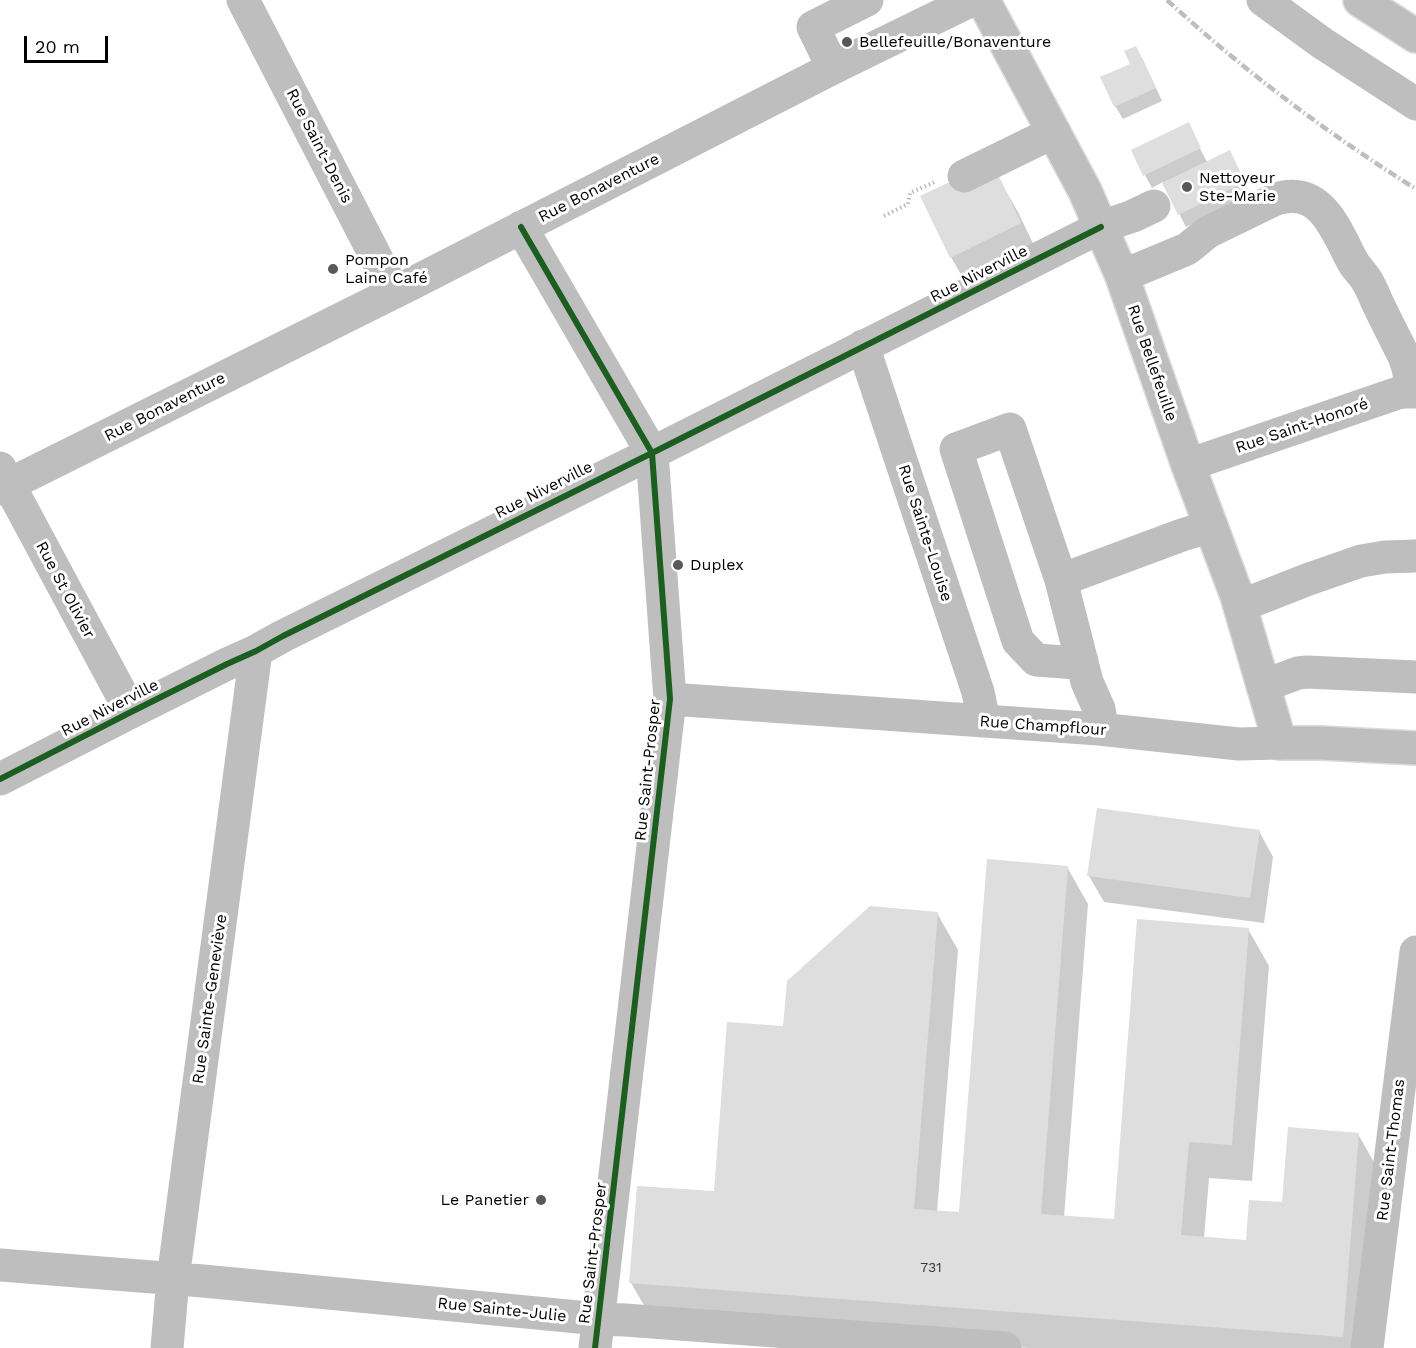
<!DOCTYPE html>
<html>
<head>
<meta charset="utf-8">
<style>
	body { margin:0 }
	#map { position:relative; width:1416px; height:1348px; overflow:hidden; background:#fff; font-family:"Work Sans",sans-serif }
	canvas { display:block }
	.scale { position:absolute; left:24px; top:36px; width:84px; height:27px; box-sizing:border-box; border:3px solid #000; border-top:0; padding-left:8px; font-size:18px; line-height:21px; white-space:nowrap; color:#000; -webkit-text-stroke:4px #fff; paint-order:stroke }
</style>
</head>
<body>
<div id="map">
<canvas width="1416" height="1348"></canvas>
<div class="scale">20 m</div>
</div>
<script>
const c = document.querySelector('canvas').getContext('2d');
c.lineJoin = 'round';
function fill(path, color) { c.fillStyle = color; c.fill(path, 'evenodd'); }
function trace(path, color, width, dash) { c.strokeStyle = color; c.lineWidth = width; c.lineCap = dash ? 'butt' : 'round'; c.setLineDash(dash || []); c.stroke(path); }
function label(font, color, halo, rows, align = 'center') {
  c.font = font + ' "Work Sans",sans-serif'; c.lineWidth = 6; c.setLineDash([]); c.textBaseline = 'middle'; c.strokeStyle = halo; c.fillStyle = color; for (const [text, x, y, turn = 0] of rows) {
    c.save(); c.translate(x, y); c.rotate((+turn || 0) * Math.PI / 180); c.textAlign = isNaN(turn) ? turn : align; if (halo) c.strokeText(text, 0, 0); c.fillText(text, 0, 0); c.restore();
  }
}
fill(new Path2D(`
	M1136 48 1143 60 1162 101 1123 119 1115 106 1132 64Z
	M1193 135 1207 162 1236 165 1251 195 1186 227 1163 182 1152 188 1145 175Z
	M997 176 1018 212 1041 260 972 294 951 257 922 197 960 194Z
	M1259 831 1273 857 1264 923 1104 902 1089 876Z
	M1067 867 1088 904 1064 1217 1115 1221 1248 929 1269 966 1252 1181 1209 1178 1204 1238 1247 1241 1283 1204 1358 1134 1379 1171 1365 1348H1028L652 1319 631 1283 715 1193 784 1028 937 913 958 950 937 1212 960 1214Z`), '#0003');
fill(new Path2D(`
	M1136 46 1156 88 1114 107 1100 77 1130 64 1124 51Z
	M1189 122 1201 148 1143 176 1131 150Z
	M1230 150 1245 182 1178 215 1162 183Z
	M998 174 1021 223 950 258 920 196 954 180 960 192Z
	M1097 808 1260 830 1250 898 1087 876Z
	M987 859 1068 866 1041 1214 1114 1219 1137 919 1249 928 1232 1145 1189 1142 1181 1235 1246 1240 1249 1200 1282 1202 1288 1127 1359 1133 1343 1337 629 1283 637 1186 714 1191 727 1022 783 1026 787 981 870 906 938 912 914 1209 959 1212Z`), '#dedede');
const major = new Path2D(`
	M983 0 1085 191 1122 276 1188 465 1237 596 1280 743H1321L1416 748`);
const highway = new Path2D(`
	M1360 0 1416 36`);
trace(major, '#dbdbdb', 36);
trace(highway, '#dbdbdb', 36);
trace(new Path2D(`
	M884 216 908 204 910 193 937 181`), '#b9b9b9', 4, [1.5, 3]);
trace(new Path2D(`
	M243 0 394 292
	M1263 0 1322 43 1416 104
	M833 68 813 27 867 0
	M964 176 1054 132
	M521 227 652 453 670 699 595 1348
	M1122 276 1187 249 1208 232 1276 199C1322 185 1336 231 1353 262 1357 269 1363 274 1367 281 1372 289 1375 298 1379 306 1387 323 1396 340 1404 356L1408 368 1412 391
	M863 346 978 692 982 711 981 721
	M1188 465 1398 393 1406 392H1416
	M0 468 131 712
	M0 489 413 283 833 68 972 0
	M1061 580 1182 535 1211 526
	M1240 606 1309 579 1361 561 1385 557 1416 556
	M1082 661 1077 663 1036 660 1018 641 956 449 1010 429 1061 580 1087 682 1099 709 1100 715 1099 729
	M1263 686 1298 673 1307 672 1416 677
	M670 699 1099 729 1239 744 1280 743
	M0 779 131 712 227 664 256 651 283 636 652 453 1101 227 1133 216 1154 206
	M0 1265 203 1281 599 1319 625 1320 1005 1348
	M167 1348 173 1279 256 651
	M1367 1348 1416 952`), '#bebebe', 33);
trace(major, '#bebebe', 33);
trace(highway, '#bebebe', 33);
trace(new Path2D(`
	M1167 0C1244 71 1327 133 1416 189`), '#bebebe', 4.5, [9, 3, 1.5, 3]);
trace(new Path2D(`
	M521 227 652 453 670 699 595 1348
	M0 779 131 712 227 664 256 651 283 636 652 453 1101 227`), '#1b5e20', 6);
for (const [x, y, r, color] of [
	[847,42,6,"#595959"],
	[1187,187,6,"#595959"],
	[333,269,6,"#595959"],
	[678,565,6,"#595959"],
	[541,1200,6,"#595959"]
]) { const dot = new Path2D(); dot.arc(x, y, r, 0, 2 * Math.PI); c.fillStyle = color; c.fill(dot); trace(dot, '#fff', 2); }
label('14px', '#383838', null, [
	["731",931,1268]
]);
label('16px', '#000', '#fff', [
	["Bellefeuille/Bonaventure",859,42],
	["Nettoyeur",1199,178],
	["Ste-Marie",1199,196],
	["Pompon",345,260],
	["Laine Café",345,278],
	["Duplex",690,565],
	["Le Panetier",529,1200,"right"]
], 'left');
label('16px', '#000', '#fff', [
	["Rue Saint-Denis",319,146,63],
	["Rue Bonaventure",599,188,-27],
	["Rue Niverville",979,274,-27],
	["Rue Bellefeuille",1152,363,71],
	["Rue Bonaventure",165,407,-27],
	["Rue Saint-Honoré",1302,426,-19],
	["Rue Niverville",544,490,-27],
	["Rue Sainte-Louise",925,533,72],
	["Rue St Olivier",65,590,62],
	["Rue Niverville",110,708,-27],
	["Rue Champflour",1043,726,4],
	["Rue Saint-Prosper",648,770,-84],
	["Rue Sainte-Geneviève",210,999,-82],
	["Rue Saint-Thomas",1391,1150,-83],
	["Rue Saint-Prosper",593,1253,-83],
	["Rue Sainte-Julie",502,1310,6]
]);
</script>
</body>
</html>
